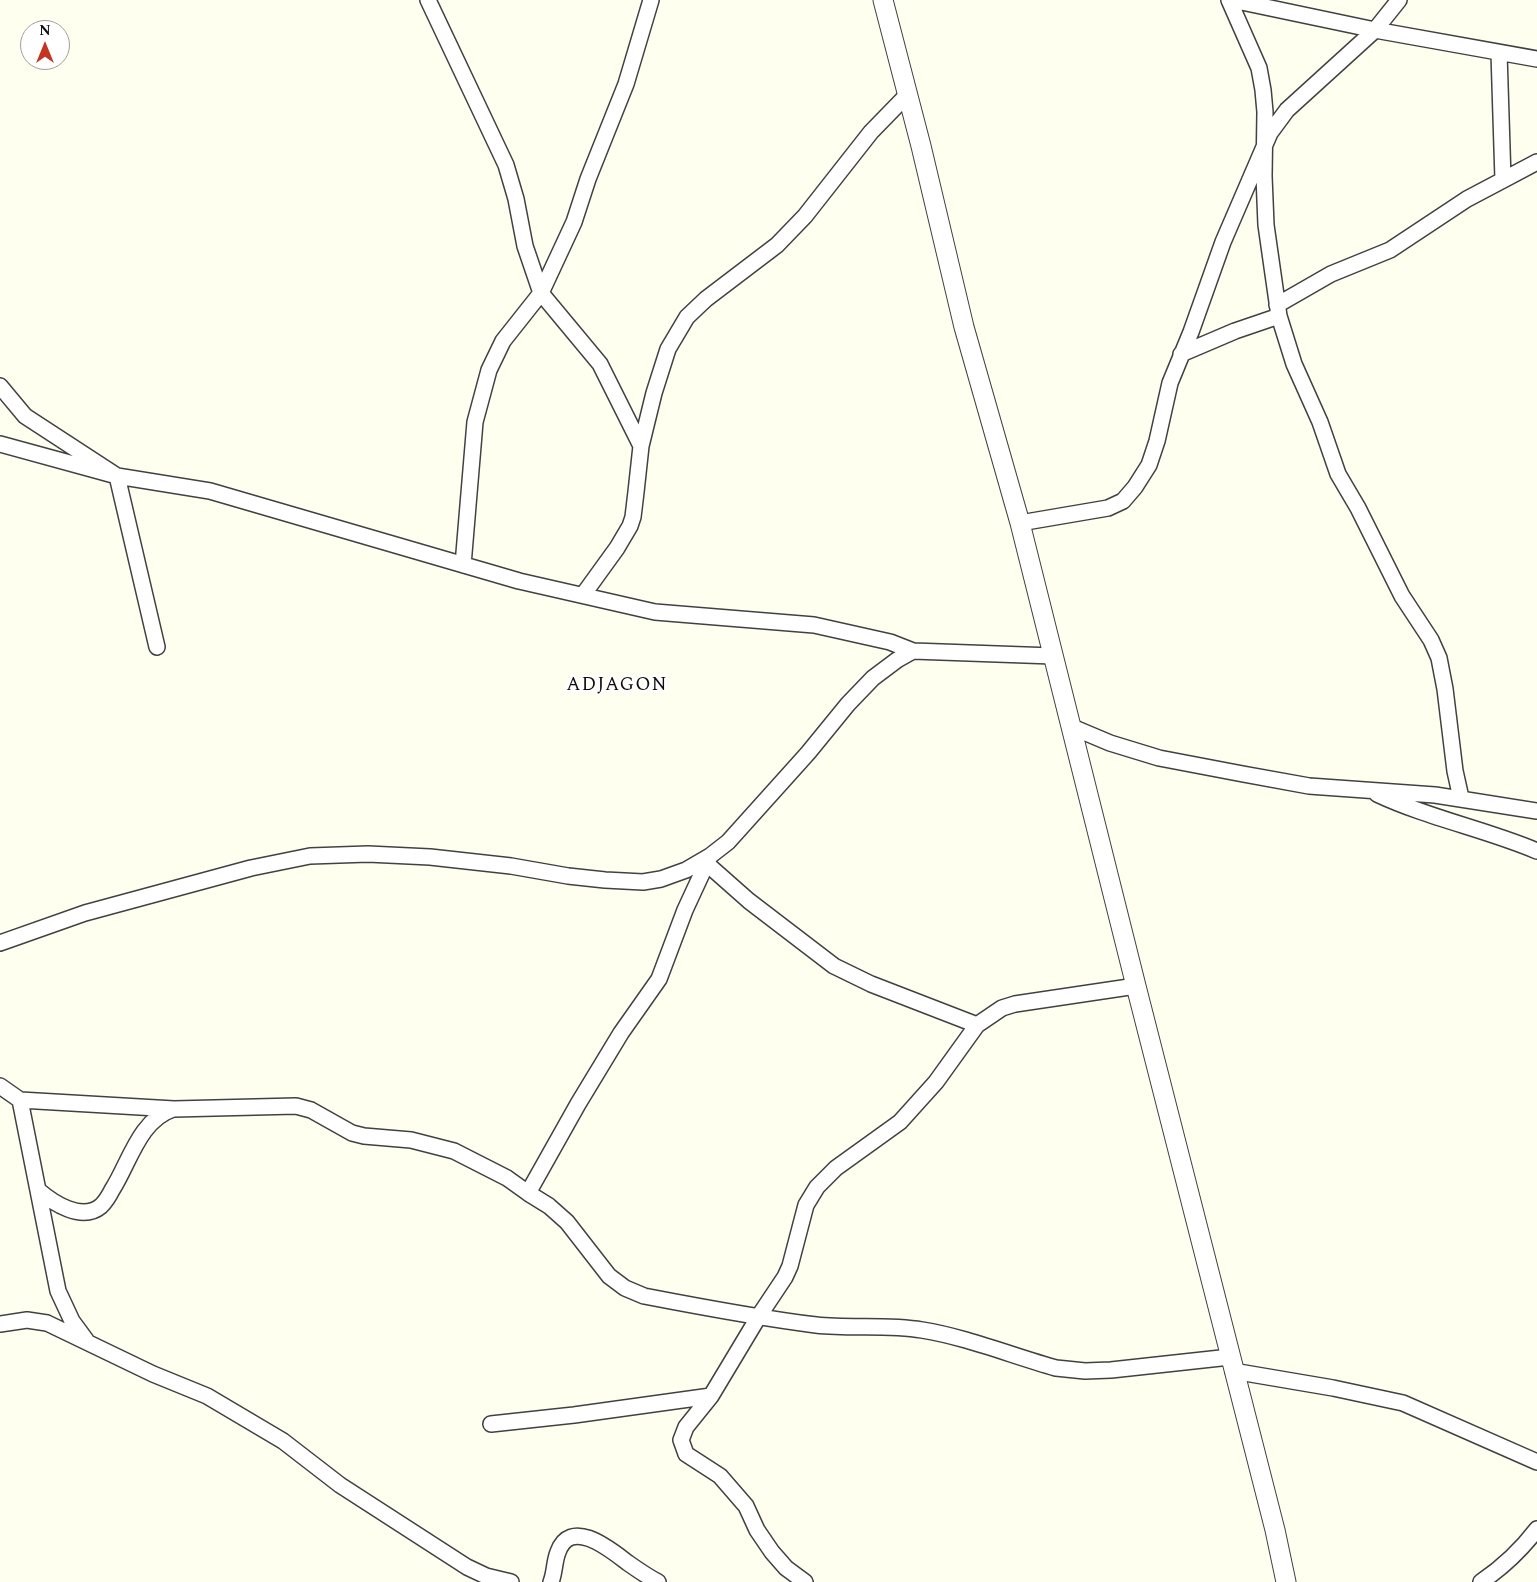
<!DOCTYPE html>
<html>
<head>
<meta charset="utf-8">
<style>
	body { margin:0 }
	#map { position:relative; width:1537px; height:1582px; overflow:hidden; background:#ffffef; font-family:Spectral,serif }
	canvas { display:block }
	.north { position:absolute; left:20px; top:20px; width:50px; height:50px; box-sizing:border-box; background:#fff; border:1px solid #9f9f9f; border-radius:50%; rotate:0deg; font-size:14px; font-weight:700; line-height:20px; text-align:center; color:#0e0e0e }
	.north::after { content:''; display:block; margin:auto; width:18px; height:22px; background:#c33521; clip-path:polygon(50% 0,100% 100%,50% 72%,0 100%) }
</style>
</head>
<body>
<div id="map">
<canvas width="1537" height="1582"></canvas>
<div class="north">N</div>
</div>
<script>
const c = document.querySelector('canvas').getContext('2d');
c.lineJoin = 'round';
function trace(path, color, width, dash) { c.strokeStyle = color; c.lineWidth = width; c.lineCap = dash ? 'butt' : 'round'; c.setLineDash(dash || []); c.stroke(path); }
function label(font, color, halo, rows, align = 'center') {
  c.font = font + ' Spectral,serif'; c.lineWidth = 5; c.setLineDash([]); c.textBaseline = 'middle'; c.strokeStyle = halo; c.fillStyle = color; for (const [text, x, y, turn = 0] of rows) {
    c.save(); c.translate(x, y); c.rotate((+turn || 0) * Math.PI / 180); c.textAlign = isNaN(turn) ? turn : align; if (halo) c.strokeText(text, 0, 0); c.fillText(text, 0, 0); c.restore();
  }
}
const minor = new Path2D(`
	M428 0 506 165 516 199 525 246 541 293 600 364 641 446
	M1229 0 1259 68 1263 90 1265 112 1264 176 1266 225 1279 316 1294 364 1320 422 1338 474 1358 508 1402 596 1431 640 1439 658 1445 689 1455 771 1461 798
	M1232 0 1375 30 1537 59
	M1503 180 1537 162
	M1277 305 1331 274 1390 250 1467 199 1503 180 1499 53
	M1181 354 1235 331 1279 316
	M0 386 25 416 117 476 157 647
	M0 444 117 476 210 491 519 581 655 612 814 625 890 642 913 651 1053 656
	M1020 523 1108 508 1123 501 1135 487 1149 465 1157 441 1170 383 1191 332 1223 242 1270 133 1287 110 1375 30 1399 0
	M463 565 475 422 489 370 503 341 541 293 574 222 588 179 626 84 651 0
	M583 595 617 548 630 526 633 517 636 492 641 446 654 393 668 349 687 317 706 299 777 245 805 216 871 132 908 94
	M1072 727 1110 743 1159 758 1243 774 1309 786 1435 795 1537 811
	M1377 794C1428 818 1485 829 1537 851
	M710 856 685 910 659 979 621 1033 578 1104 528 1193 549 1206 567 1222 609 1276 625 1288 644 1296C701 1307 758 1318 816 1325 851 1329 887 1324 922 1330 966 1337 1013 1356 1056 1368L1085 1371 1111 1370 1230 1357
	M706 863 749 901 834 966 871 984 977 1025
	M0 943 85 913 251 868 310 856 368 854 430 857 511 866 568 876 605 880 643 882 661 879 686 870 710 856 728 842 808 753 848 704 873 678 897 660 913 651
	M0 1086 20 1100 58 1291 72 1321 86 1340
	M20 1100 174 1109 296 1106 311 1110 352 1133 364 1136 411 1140 454 1151 507 1178 528 1193
	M38 1190C53 1203 82 1222 101 1206 105 1202 109 1196 112 1190 129 1164 139 1120 173 1109
	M0 1324 27 1320 47 1323 153 1374 207 1396 283 1441 340 1485 467 1567 486 1576 511 1582
	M1233 1371 1333 1388 1403 1403 1537 1462
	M491 1424 574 1415 711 1396
	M551 1582C555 1572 554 1562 558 1552 571 1516 612 1551 628 1563 638 1570 648 1577 658 1582
	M805 1582 786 1568 772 1552 757 1530 746 1506 720 1476 686 1454 681 1440 686 1427 711 1396 759 1316 785 1277 790 1266 806 1205 817 1187 836 1168 900 1122 936 1082 977 1025 1002 1008 1015 1004 1136 986
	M1481 1582C1503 1567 1521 1550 1537 1529`);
const tertiary = new Path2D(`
	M883 0 921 146 964 327 1020 523 1136 986 1275 1530 1286 1582`);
trace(minor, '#414141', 18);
trace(tertiary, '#414141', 21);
trace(minor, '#fff', 15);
trace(tertiary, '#fff', 19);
c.letterSpacing = '1px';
label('19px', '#0e0e0e', '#fff', [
	["ADJAGON",617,686]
]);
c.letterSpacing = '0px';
</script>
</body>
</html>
